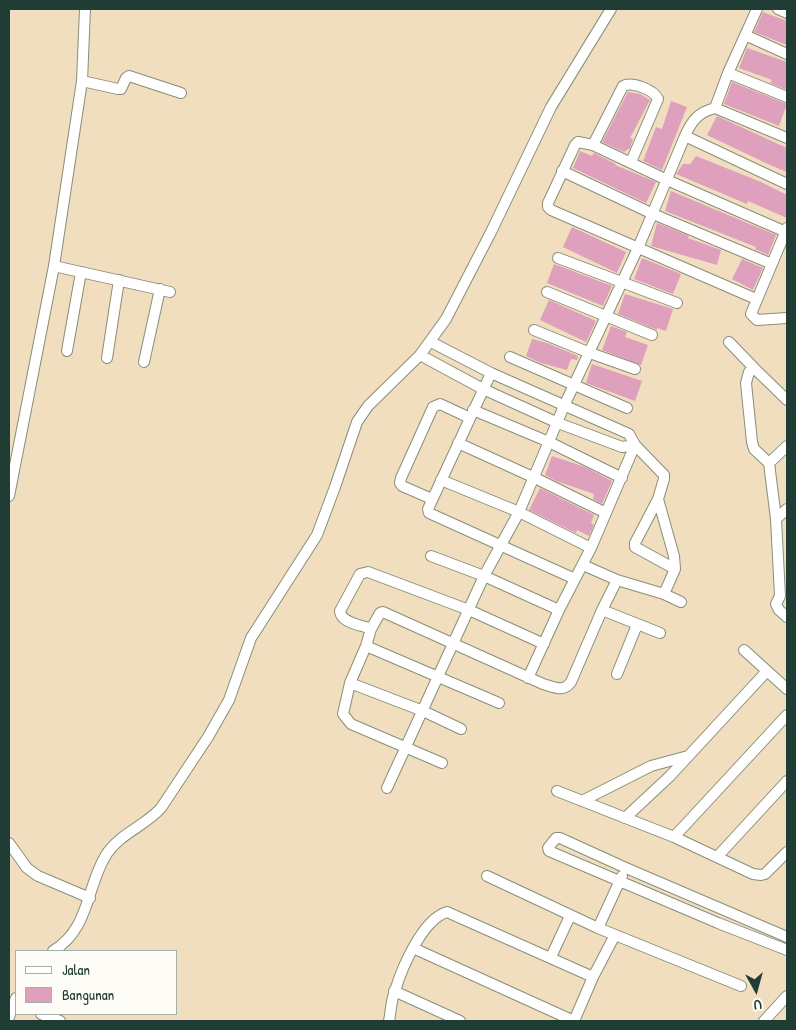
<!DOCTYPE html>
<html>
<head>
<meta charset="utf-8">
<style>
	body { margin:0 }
	#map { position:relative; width:796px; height:1030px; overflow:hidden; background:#f0debf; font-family:"Patrick Hand",sans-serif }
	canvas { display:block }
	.frame { position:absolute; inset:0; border:10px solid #1f3d34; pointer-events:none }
	.legend { position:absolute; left:15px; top:950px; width:162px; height:65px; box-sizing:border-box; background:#fdfcf7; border:1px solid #a4b0a9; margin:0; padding:6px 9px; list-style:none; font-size:15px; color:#1f3d34 }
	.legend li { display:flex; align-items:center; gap:10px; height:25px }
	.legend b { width:25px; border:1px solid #a4b0a9 }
	.north { position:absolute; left:731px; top:965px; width:50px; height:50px; -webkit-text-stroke:4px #fdfcf7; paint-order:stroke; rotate:173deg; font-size:14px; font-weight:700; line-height:20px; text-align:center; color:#1f3d34 }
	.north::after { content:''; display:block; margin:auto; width:18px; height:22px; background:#1f3d34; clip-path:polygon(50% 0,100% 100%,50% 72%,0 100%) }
</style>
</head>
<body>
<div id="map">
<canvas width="796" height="1030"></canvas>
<div class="frame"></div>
<ul class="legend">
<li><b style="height:6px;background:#fff"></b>Jalan</li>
<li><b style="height:14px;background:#dea0bd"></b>Bangunan</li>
</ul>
<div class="north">U</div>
</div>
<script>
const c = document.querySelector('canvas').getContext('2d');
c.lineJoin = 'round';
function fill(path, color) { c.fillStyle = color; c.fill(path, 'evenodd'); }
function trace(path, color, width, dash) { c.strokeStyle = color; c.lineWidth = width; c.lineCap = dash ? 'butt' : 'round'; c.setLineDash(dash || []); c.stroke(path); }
fill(new Path2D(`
	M763 12 787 21V45L754 32Z
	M747 48 787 62V90L770 83 772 80 739 68Z
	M732 82 787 104 779 126 724 104Z
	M628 92 640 94 650 100 630 138 633 139 630 148 624 152 602 142Z
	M671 101 687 107 662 170 643 161 656 127 662 129Z
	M717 116 787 148V172L770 165 707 135Z
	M580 151 592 156 594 153 616 164 615 165 656 182 646 203 573 168Z
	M696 156 761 182 787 195V218L748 201 747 204 676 174 683 164H690Z
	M671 191 776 235 768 255 755 249 756 247 665 211Z
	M657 223 689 236 688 238 721 250 717 265 651 246Z
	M572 227 626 252 617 273 563 247Z
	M642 258 681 274 673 294 634 279Z
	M742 259 763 268 753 290 732 279Z
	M554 264 612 286 603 306 547 283Z
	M625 294 673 309 666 331 657 328V330L618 314Z
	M549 300 596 321 586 342 540 320Z
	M611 326 627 332 625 337 648 345 641 365 602 350Z
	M532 339 547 343 578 356 577 360 571 359 567 370 541 363 526 356Z
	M592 364 642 381 635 401 586 383Z
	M552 456 585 467 612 481 602 504 593 499 594 494 556 481 545 475Z
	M540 488 594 515 591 523 594 525 589 536 577 530 576 533 529 510Z`), '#dea0bd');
const minor = new Path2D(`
	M778 9 787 13
	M745 35 787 54
	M728 73 787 97
	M82 81 118 89H121L126 78 129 76 181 93
	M715 108 728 73 757 9
	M685 136C692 120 699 112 715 108L787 138
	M593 145 623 86C632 81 654 90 658 99L631 162
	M562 171 653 214 772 264
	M787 228 751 314 757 320 787 318
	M558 258 677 303
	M54 266 170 292
	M547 292 652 335
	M756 299 551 210 548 207V203L575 145 578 142 593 145 667 180 786 232
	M534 330 590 353 635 369
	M431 342 491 373 629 434 635 445 664 475V479L658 499 674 556 675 569 664 594
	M729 342 755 369 787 400
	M67 351 81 272
	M420 355 483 389 558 423 622 447 635 445
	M510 357 627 408
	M107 358 119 280
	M144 362 160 289
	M755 369 749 372 746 383 752 442 754 449 769 463
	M491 373 428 509 429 513 575 579
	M473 410 549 442 622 478
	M458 443 535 478 606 513
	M787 446 769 463 776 519 780 596 776 604 779 610 787 617
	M441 480 519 512 591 548
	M9 496 54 266 82 81 85 9
	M432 499 402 486 400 483 401 478 433 407 440 404 470 418
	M658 499 635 543V547L675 569
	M776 519 787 509
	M431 556 484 576 559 610
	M583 565 617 580 664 594 681 602
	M602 610 660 633
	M371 629C361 625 341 623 340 611L360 574 368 572 469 610 544 644
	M366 646 499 703
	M744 650 787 689
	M617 674 637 625
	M528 678 559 610 591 548 635 445
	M350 683 423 711 461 729
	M442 763 351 724 343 714 350 683 366 646 371 629 380 613 383 612 543 684C554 687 563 693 571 682L602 610 617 580
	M387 788 484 576 519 512 564 406 638 248 685 136 787 184
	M557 791 674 837 753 874 761 875 765 874 787 852
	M582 801 651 766 688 756
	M625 818 670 776 767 671
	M674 837 787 715
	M9 843 27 868 38 876 90 898
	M717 857 787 781
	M487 876 598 928 622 876
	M598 928 741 986
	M787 937 626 868 560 838H556L548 848 549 851 556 854 718 923 787 950
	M413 948 574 1021
	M53 951C90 929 86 887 106 855 119 834 145 826 161 808L208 737 229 700 251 638 317 535 335 487 357 422 368 406 420 355 446 319 491 232 551 107 611 9
	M551 957 570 916
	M394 991 460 1021
	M41 1014 60 1021
	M9 1017 16 998
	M389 1021C391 1011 391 1000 395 991 402 967 423 919 447 912L593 977
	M574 1021 593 977 615 935
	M764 1021 787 996`);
trace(minor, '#888e7a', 12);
trace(minor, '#fff', 10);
</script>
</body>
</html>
